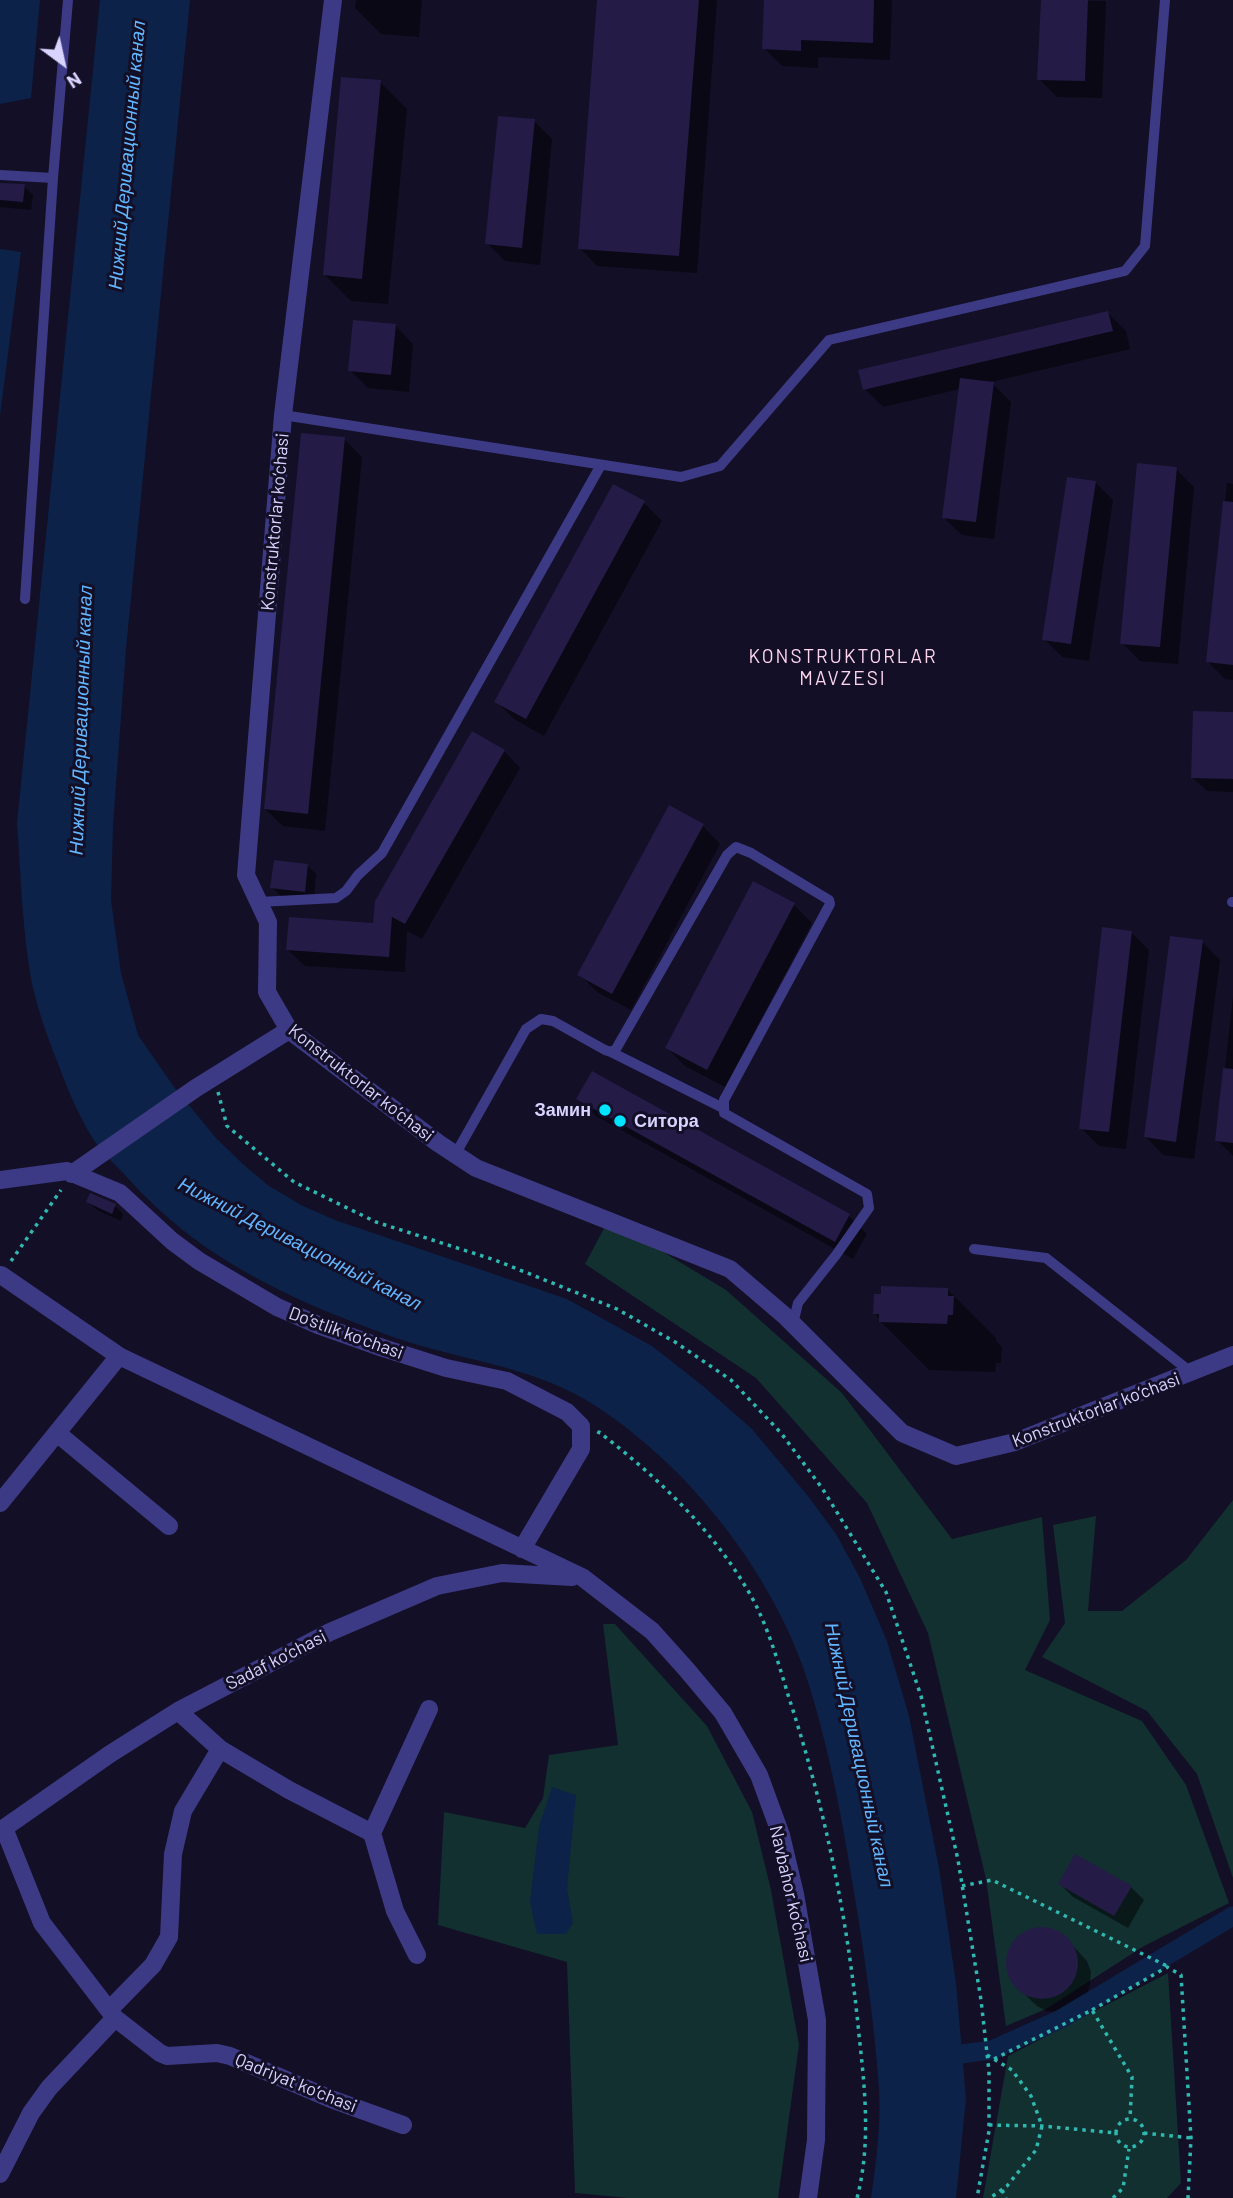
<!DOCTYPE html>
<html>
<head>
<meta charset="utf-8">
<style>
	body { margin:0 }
	#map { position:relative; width:1233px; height:2198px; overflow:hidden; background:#130f26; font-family:Barlow,sans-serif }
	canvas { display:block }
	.north { position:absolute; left:28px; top:28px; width:70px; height:70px; -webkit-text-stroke:5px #130f26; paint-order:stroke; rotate:147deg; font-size:19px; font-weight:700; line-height:28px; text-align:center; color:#d9d4ff }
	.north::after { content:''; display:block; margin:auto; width:24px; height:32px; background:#d9d4ff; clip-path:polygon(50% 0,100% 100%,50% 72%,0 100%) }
</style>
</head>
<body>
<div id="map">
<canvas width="1233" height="2198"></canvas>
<div class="north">N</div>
</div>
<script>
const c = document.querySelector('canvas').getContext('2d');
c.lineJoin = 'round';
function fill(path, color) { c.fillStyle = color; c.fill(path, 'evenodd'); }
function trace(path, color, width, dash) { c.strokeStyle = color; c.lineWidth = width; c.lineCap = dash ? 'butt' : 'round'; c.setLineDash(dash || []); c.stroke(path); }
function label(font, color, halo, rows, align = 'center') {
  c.font = font + ' Barlow,sans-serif'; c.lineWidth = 6; c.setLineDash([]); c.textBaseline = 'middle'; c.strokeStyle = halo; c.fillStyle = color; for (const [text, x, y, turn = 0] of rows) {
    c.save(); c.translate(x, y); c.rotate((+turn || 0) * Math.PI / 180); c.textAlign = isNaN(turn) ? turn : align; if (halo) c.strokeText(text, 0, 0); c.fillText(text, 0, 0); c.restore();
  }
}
fill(new Path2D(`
	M609 1219 726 1290 842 1393 952 1539 1042 1517 1050 1620 1025 1670 1142 1721 1186 1785 1229 1903 1144 1946 1046 2009 1006 2026 986 1879 928 1633 867 1503 756 1378 585 1264Z
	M1233 1500V1878L1197 1774 1147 1711 1042 1657 1065 1623 1053 1525 1096 1516 1088 1611H1122L1186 1560Z
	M603 1624H615L707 1726 752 1812 771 1890 799 2045 778 2198H628L575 2193 567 1962 438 1925 444 1812 525 1828 543 1798 549 1755 618 1745Z
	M1168 1973 1181 2183 1167 2198H983L1008 2056Z`), '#12302f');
fill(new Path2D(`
	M0 0H40L31 98 0 104Z
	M100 0H190L126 649 113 825 111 900 121 973 138 1035 174 1087 216 1138 244 1165 269 1186 303 1206 335 1220 567 1299 652 1346 703 1386 752 1429 808 1496 836 1534 860 1578 887 1641 909 1716 939 1868 956 1983 966 2099 956 2198H871C876 2163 881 2126 879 2091 875 2028 866 1966 856 1904 843 1825 829 1743 803 1667 766 1563 680 1457 586 1400 527 1365 454 1359 390 1336 287 1298 199 1259 125 1175 115 1164 103 1154 95 1142 79 1117 67 1088 57 1061 47 1036 38 1010 32 984 22 931 21 876 17 823Z
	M0 249 21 252 0 416Z
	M552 1787 576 1795 567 1888 573 1923 566 1934H537L530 1902 539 1826Z`), '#0c2248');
fill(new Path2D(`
	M356 0H422L419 37 381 34 355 8Z
	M598 0H717L697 273 597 266 580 248Z
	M766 0H892L890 60 818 57V68L782 66 764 48Z
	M1043 0 1106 1 1102 98 1057 97 1039 79Z
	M380 82 407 109 388 304 351 301 325 275Z
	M534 121 552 139 540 265 505 261 487 243Z
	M0 185 24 186 33 195 31 210 0 207Z
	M1108 313 1126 331 1130 349 991 382 1011 402 994 539 962 535 944 518 960 389 883 407 865 389Z
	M396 326 413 344 409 392 368 388 350 370Z
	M344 439 362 457 325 831 283 826 265 809Z
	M1176 469 1194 487 1178 664 1140 661 1122 643Z
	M1096 483 1113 500 1089 661 1062 657 1044 639Z
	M1227 483 1233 484V680L1225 679 1207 661Z
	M644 503 662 521 544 736 514 719 496 701Z
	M1233 714V792L1207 791 1193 778Z
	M504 751 520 768 422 939 407 931 405 972 305 966 288 950 374 924Z
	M703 826 720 844 631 1010 597 992 579 974Z
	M308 866 316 874 314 899 281 896 272 888Z
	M754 884 794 905 812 923 725 1087 685 1066 667 1048Z
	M1131 932 1149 950 1126 1149 1099 1146 1081 1128Z
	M1202 942 1220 960 1194 1159 1163 1155 1146 1137Z
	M1233 996V1156L1217 1140Z
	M592 1074 849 1216 867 1234 853 1259 596 1116 579 1099Z
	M88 1202 115 1206 123 1214 121 1221 97 1210Z
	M948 1290 996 1338V1341L1002 1347 1001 1363H996L995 1372 929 1370 881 1322 875 1313Z
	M1060 1884 1131 1887 1144 1900 1128 1928 1073 1897Z
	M1046 1929 1056 1932 1066 1938 1087 1961 1091 1972 1090 1984 1087 1994 1079 2003 1070 2009 1058 2012 1047 2011 1037 2006 1014 1984 1009 1973 1010 1951 1015 1941 1024 1934 1034 1930Z`), '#0007');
trace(new Path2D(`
	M937 2057 992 2050 1061 2019 1233 1916`), '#0c2248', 19);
fill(new Path2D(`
	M597 0H699L679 256 578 249Z
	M764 0H874L873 43 801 40V51L762 49Z
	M1041 0H1088L1085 81 1037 80Z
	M341 77 381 80 362 279 323 275Z
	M498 116 535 119 522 248 485 244Z
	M0 183 25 184 23 202 0 200Z
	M1108 311 1113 331 863 390 858 370Z
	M353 320 396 324 391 375 348 371Z
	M960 378 994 382 976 522 942 518Z
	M301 433 345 437 308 814 264 809Z
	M1137 463 1177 467 1160 647 1120 644Z
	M1067 477 1096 481 1071 644 1042 640Z
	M613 484 645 501 526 719 494 702Z
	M1223 501 1233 502V665L1206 662Z
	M1193 711 1233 712V779L1191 778Z
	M472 731 505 750 405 924 392 917 389 957 286 950 289 917 373 923 375 901Z
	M669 805 704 824 612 994 577 975Z
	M274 860 308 864 305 892 270 888Z
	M753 881 795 903 707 1070 665 1048Z
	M1102 927 1132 931 1109 1132 1079 1129Z
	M1170 936 1203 940 1176 1142 1144 1137Z
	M1223 1068 1233 1069V1143L1215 1141Z
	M592 1071 850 1214 835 1242 576 1099Z
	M90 1193 116 1204 112 1214 86 1202Z
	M881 1286 948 1288V1296H954L953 1315H948L947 1324 879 1322V1314H873L874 1294H881Z
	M1075 1854 1132 1886 1114 1916 1058 1884Z
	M1006 1963a36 36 0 1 1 72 0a36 36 0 1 1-72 0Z`), '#241b47');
trace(new Path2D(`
	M218 1092 227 1126 294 1182 376 1222 495 1260 617 1309 675 1342 731 1380 781 1433 822 1488 886 1592 921 1696 958 1860 981 2000 989 2071V2131L977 2198
	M11 1261 61 1190
	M598 1434 599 1432C657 1477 710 1527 747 1589 767 1622 778 1662 789 1698 825 1808 848 1920 859 2035 865 2089 871 2145 857 2198
	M962 1886 992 1880 1167 1966
	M1092 2010 1167 1967 1181 1975 1191 2138 1188 2198
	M987 2055 1012 2070 1031 2096 1042 2126 1036 2150 1007 2186 990 2198
	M994 2059 1092 2010 1132 2077 1130 2119
	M1116 2133a14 14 0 1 1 28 0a14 14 0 1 1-28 0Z
	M989 2125 1042 2126 1116 2133
	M1144 2133 1191 2138
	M1002 2190 1006 2198
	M1113 2198 1123 2188 1129 2149`), '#2fb8b0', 3.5, [3.5, 5]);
trace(new Path2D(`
	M0 175 53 178
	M283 415 681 477 720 466 829 340 1125 271 1145 246 1165 0
	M25 599 53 178 68 0
	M259 902 336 898 346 891 358 875 382 853 601 465
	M1232 902H1233
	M611 1052 723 1108
	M455 1155 526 1029 541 1019 553 1021 605 1050 611 1052 616 1049 727 855 736 847 751 853 829 900 830 904 724 1100V1113L867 1194 869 1208 836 1255 798 1303 793 1324
	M974 1249 1046 1258 1192 1373`), '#3d3a85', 10);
trace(new Path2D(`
	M333 0 283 415 246 875 268 922 267 992 289 1030 438 1143 476 1168 730 1269 785 1316 902 1433 956 1456 1015 1442 1233 1355
	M72 1174 196 1088 289 1030
	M0 1180 67 1171 120 1193 172 1241 199 1261 277 1307 318 1325 383 1348 446 1368 507 1381 567 1412 581 1426V1449L522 1549
	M0 1276 1 1275 119 1356 582 1577 652 1631 687 1670 723 1713 759 1775 781 1835 795 1894 817 2020 816 2140 808 2198
	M57 1433 169 1526
	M0 1503 119 1356
	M178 1711 220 1749 289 1790 372 1833
	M4 1828 42 1923 115 2018 160 2053 167 2056 217 2053 230 2056 331 2099 403 2125
	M0 1831 110 1754 178 1711 330 1632 437 1586 502 1573 572 1577
	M417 1955 395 1911 372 1833 429 1709
	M109 2010 153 1965 169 1937 173 1854 183 1811 220 1749
	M0 2174 31 2113 49 2088 115 2018`), '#3d3a85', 18);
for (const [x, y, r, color] of [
	[605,1110,7,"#00e5ff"],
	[620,1121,7,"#00e5ff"]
]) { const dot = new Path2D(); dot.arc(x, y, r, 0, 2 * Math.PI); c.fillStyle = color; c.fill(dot); trace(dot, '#130f26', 2.5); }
label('18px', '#d9d4ff', '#130f26', [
	["Konstruktorlar ko‘chasi",275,522,-85],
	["Konstruktorlar ko‘chasi",361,1083,38],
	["Do‘stlik ko‘chasi",346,1333,20],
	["Konstruktorlar ko‘chasi",1096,1410,-21],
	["Sadaf ko‘chasi",276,1660,-27],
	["Navbahor ko‘chasi",791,1894,77],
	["Qadriyat ko‘chasi",296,2083,22]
]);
label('bold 18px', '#d9d4ff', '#130f26', [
	["Замин",591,1110],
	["Ситора",634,1121,"left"]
], 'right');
label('italic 19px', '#62b6ff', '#130f26', [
	["Нижний Деривационный канал",127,155,-85],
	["Нижний Деривационный канал",81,720,-88],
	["Нижний Деривационный канал",300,1244,27],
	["Нижний Деривационный канал",859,1755,78]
]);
c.letterSpacing = '2px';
label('19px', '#ffd6f0', '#130f26', [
	["KONSTRUKTORLAR",843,657],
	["MAVZESI",843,679]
]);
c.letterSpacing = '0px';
</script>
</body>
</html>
